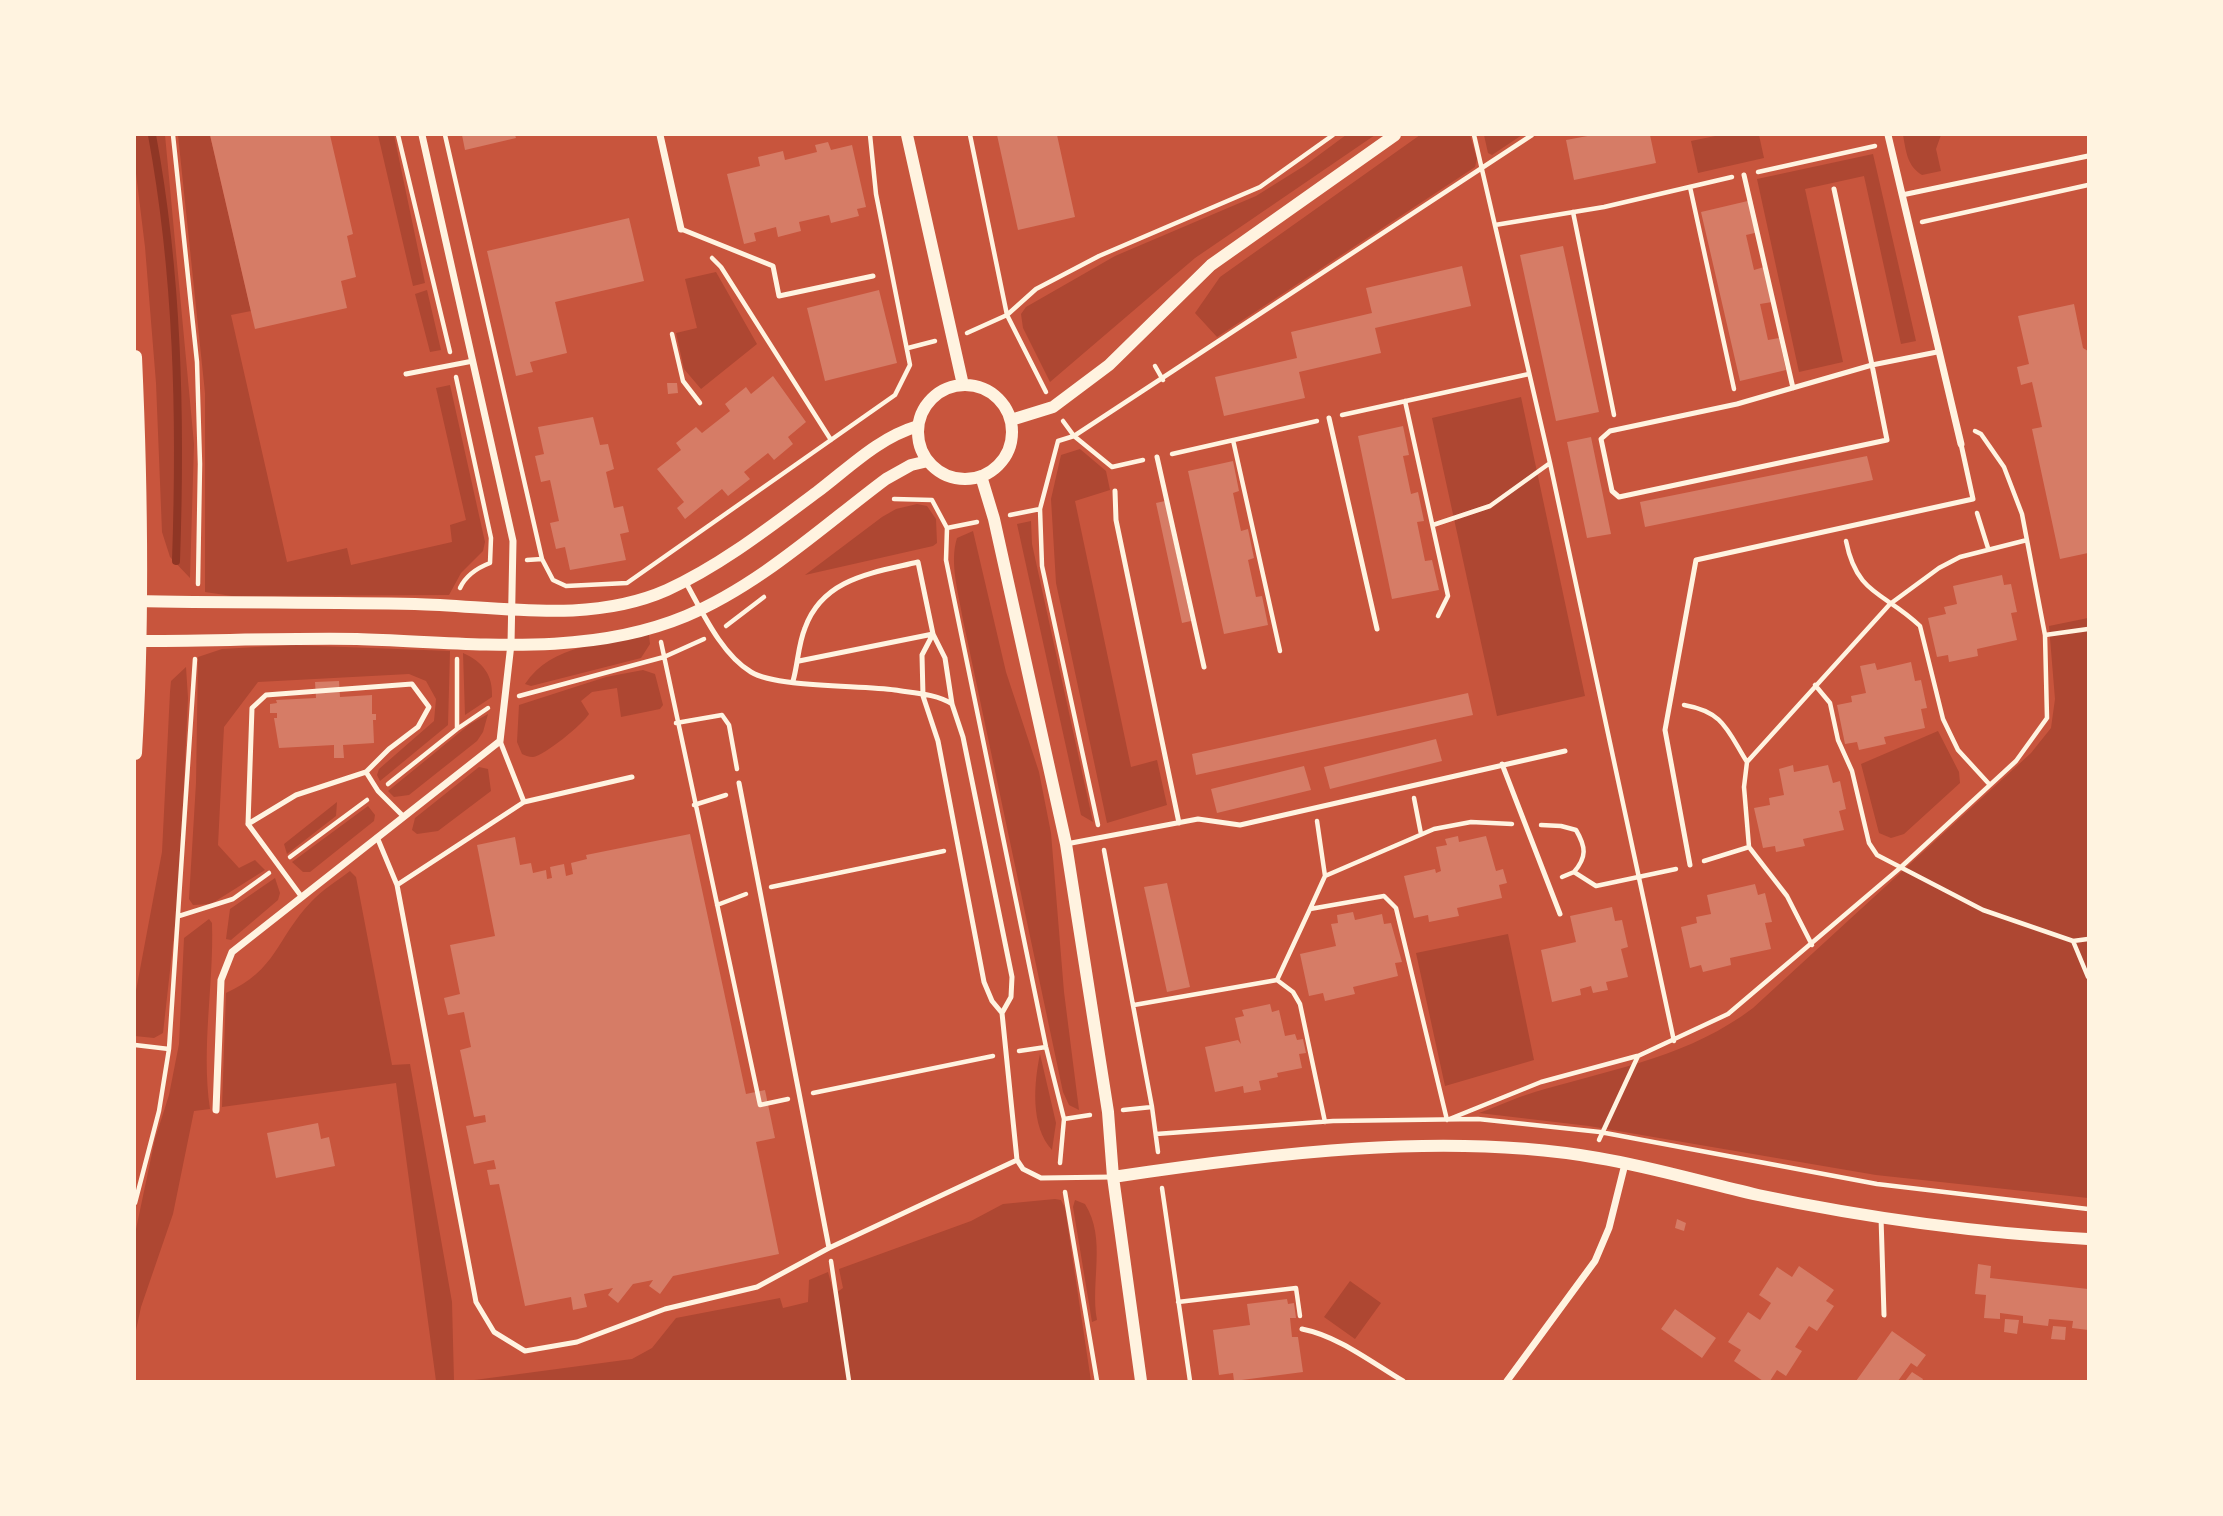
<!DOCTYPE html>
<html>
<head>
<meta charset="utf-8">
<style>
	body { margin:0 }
	#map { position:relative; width:2223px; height:1516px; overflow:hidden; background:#c8553d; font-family:Karla,sans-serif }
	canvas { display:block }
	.frame { position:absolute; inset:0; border:136px solid #fff3e0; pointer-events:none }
</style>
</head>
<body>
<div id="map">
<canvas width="2223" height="1516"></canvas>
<div class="frame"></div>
</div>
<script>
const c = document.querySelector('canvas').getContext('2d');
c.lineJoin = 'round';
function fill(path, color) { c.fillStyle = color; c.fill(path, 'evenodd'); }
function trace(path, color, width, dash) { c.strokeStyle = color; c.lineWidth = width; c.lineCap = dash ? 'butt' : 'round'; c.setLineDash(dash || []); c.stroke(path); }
fill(new Path2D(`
	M135 135H165L194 444 190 578 170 557 162 532 156 383 145 247 135 165Z
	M178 135H210L251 311 231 315 287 562 347 548 351 565 452 542 450 525 466 520 436 388 450 385 485 542 483 551 461 573 449 595 232 596 205 592V393Z
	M378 135H394L425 283 413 286Z
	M1346 135H1375L1195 258 1050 382 1023 328 1021 314 1026 307 1115 256 1256 196 1304 166Z
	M1420 135H1470L1477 159 1475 167 1217 337 1195 313 1220 277Z
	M1484 135H1522L1492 155 1488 153Z
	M1720 135H1759L1764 158 1698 173 1691 141Z
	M1903 135H1941L1936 149 1941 171 1922 175C1907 166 1906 151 1903 135Z
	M1873 154 1916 341 1901 344 1864 176 1805 189 1843 362 1799 372 1757 179Z
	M716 272 757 344 701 389 684 369 676 333 697 328 685 279Z
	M427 290 441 350 430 352 415 294Z
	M1521 397 1585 696 1497 716 1432 418Z
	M1080 449 1106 471 1110 490 1075 501 1131 767 1157 760 1167 805 1107 823 1056 583 1051 499 1061 455Z
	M917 504 927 506 936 519 937 543 933 546 805 575 882 517 896 509Z
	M1031 521 1032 544 1093 822 1081 815 1017 524Z
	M973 531 1006 672 1039 772 1051 833 1064 992 1079 1110 1069 1105 1063 1092 963 620C959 595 949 563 957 538Z
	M2088 618V1198L1876 1175 1589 1126 1479 1113C1501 1105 1522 1095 1545 1089 1619 1068 1691 1055 1753 1008L2031 753 2051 728 2055 699 2049 626Z
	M649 635 650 644 641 658 531 686 525 684C551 644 606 643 649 635Z
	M291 645 450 651 448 725 380 781 377 775 379 769 434 721 436 699 426 681 409 674 258 682 224 727 218 845 239 868 255 860 265 870 211 904 193 905 189 899 196 783 198 657 222 649Z
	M463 653C483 662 493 675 492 697L465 715Z
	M186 667 188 698 179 890 163 1033 154 1038 135 1036V996L162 852 170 692 171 681Z
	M643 670 655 674 663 705 660 709 621 717 617 688 592 692 581 701 589 714C583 724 544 756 533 757 528 757 525 755 522 754L517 742 519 705 606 677Z
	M488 714 483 732 477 741 409 795 394 797 388 791 470 724Z
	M1938 731 1959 772 1960 783 1904 834 1891 838 1879 833 1861 764Z
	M479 767 488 769 491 791 438 831 417 834 412 830 415 818Z
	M337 802 336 816 287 854 284 844Z
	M368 806 375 815 374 821 310 872H303L292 862Z
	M350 871 356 877 392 1065 410 1064 452 1302 454 1381H436L396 1083 222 1107 226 993C277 970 276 939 311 902 322 890 337 881 350 871Z
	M275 878 280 893 278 900 231 940 226 939 230 909Z
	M209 919 212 923C214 984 201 1047 210 1109L194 1111 173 1214 141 1307 135 1335V1234L155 1139 169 1095 179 1044 184 938Z
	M1508 934 1534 1060 1445 1086 1416 953Z
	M1040 1054 1056 1123 1052 1150C1030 1126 1034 1083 1040 1054Z
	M1055 1199 1061 1200 1065 1208 1091 1381H467L632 1359 652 1348 676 1318 780 1298 783 1308 808 1302 809 1280 828 1272 834 1294 843 1288 839 1269 971 1221 1003 1204Z
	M1075 1200 1085 1204C1107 1239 1090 1282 1097 1320L1092 1322 1073 1207Z
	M1350 1281 1381 1303 1355 1339 1324 1317Z`), '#ae4732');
trace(new Path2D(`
	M152 135C178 275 181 418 176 561`), '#8f3625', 8);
fill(new Path2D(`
	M210 135H330L353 234 347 236 356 277 341 281 347 308 255 329Z
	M462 135H515L516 138 465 150Z
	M997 135H1057L1075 217 1018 230Z
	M1593 135H1650L1656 163 1574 180 1566 140Z
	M828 142 831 150 852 145 866 207 857 209 859 216 831 223 829 215 799 222 801 231 778 237 776 227 754 233 756 241 744 244 727 174 760 166 758 157 783 151 785 160 817 152 815 145Z
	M1752 200 1759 232 1746 235 1754 270 1764 267 1772 302 1760 304 1768 340 1779 338 1786 370 1740 381 1701 212Z
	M629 218 644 281 555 302 567 353 530 362 533 372 516 376 487 251Z
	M1563 246 1599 412 1556 421 1520 255Z
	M1462 266 1471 306 1375 328 1381 353 1299 372 1305 398 1224 416 1215 377 1297 358 1291 332 1372 313 1366 288Z
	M879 290 897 363 825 381 807 308Z
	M2074 304 2083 348 2088 351V553L2060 559 2032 429 2042 427 2032 382 2021 385 2017 367 2029 364 2018 316Z
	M773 376 806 422 788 437 793 444 774 460 768 453 744 472 750 479 728 496 722 489 685 519 677 508 684 502 657 469 681 450 676 443 696 427 702 433 730 411 725 404 746 387 751 394Z
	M667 383H677L678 393 668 394Z
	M593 417 600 445 608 444 614 469 606 472 614 508 623 506 629 532 620 534 626 560 570 570 565 547 556 549 550 523 559 521 550 480 541 482 535 456 544 454 538 427Z
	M1403 426 1409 455 1403 456 1411 494 1418 492 1424 521 1417 522 1425 561 1432 560 1439 590 1392 599 1358 436Z
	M1591 437 1611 534 1587 538 1567 442Z
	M1867 456 1873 480 1645 527 1640 502Z
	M1233 461 1239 491 1233 493 1241 531 1248 529 1254 558 1248 560 1256 597 1262 596 1268 625 1224 634 1188 471Z
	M1165 501 1191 621 1182 623 1156 503Z
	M2002 575 2004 585 2011 584 2017 612 2011 613 2017 640 1977 649 1978 656 1949 662 1948 655 1937 657 1928 618 1946 614 1944 607 1957 604 1953 586Z
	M1911 662 1915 681 1921 680 1927 708 1921 709 1925 728 1884 737 1886 744 1859 750 1857 742 1845 744 1837 705 1852 702 1851 696 1866 693 1860 666 1875 663 1877 670Z
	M339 681 340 697 372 695V714H376V720H373L374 743 343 745 344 758H334V745L279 748 274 718H277V713H270V704L277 703 276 700 316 698 315 682Z
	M1468 693 1473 715 1196 775 1192 754Z
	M1436 739 1442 761 1330 789 1324 767Z
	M1793 765 1794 772 1828 765 1833 783 1840 781 1846 809 1839 811 1844 830 1803 839 1805 846 1776 852 1775 846 1763 848 1754 808 1770 805 1769 798 1784 795 1779 769Z
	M1304 766 1311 790 1217 813 1211 789Z
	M690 834 746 1094 765 1090 775 1138 756 1142 779 1254 673 1276 660 1294 649 1286 653 1280 633 1284 618 1303 608 1295 613 1288 584 1294 587 1307 573 1310 571 1297 525 1306 499 1184 490 1185 487 1170 496 1169 494 1160 474 1164 466 1126 486 1122 485 1115 474 1117 460 1050 471 1047 464 1012 448 1015 444 998 460 994 450 945 495 936 477 845 515 837 520 865 531 863 533 873 546 870 547 879 552 878 550 867 564 864 566 876 573 874 571 863 587 859 586 855Z
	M1458 836 1459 842 1486 836 1496 871 1503 869 1507 883 1499 885 1502 898 1457 908 1459 916 1429 922 1428 915 1414 918 1404 876 1435 869 1436 873 1441 871 1436 847 1447 845 1445 839Z
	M1167 883 1190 987 1167 992 1144 887Z
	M1755 884 1758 895 1765 893 1772 922 1765 923 1771 949 1730 958 1731 965 1703 972 1701 965 1690 968 1681 927 1697 923 1696 917 1711 914 1707 895Z
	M1612 907 1615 921 1622 920 1628 947 1621 949 1628 977 1606 982 1608 990 1593 993 1591 986 1580 989 1581 995 1552 1002 1541 950 1576 942 1570 916Z
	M1353 912 1355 920 1382 914 1384 924 1391 923 1402 962 1395 963 1398 976 1353 987 1355 994 1325 1001 1323 993 1309 996 1300 954 1336 946 1331 924 1338 923 1337 915Z
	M1270 1004 1272 1012 1279 1010 1285 1036 1295 1034 1297 1040 1303 1039 1306 1053 1299 1054 1302 1068 1277 1073 1278 1077 1259 1081 1261 1090 1244 1093 1243 1086 1215 1092 1205 1047 1238 1040 1241 1044 1235 1018 1244 1016 1242 1010Z
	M318 1123 321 1139 329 1137 335 1166 276 1178 267 1133Z
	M1677 1219 1686 1223 1684 1231 1675 1228Z
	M1978 1264 1991 1266 1990 1278 2088 1289V1330L2072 1328 2073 1321 2049 1319 2048 1326 2023 1323V1316L2000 1313V1319L1984 1318 1986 1295 1975 1294Z
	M1799 1266 1834 1290 1826 1301 1834 1306 1817 1331 1809 1326 1795 1347 1802 1351 1786 1376 1777 1370 1770 1381H1763L1734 1361 1741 1350 1728 1342 1748 1312 1760 1320 1771 1303 1759 1295 1777 1267 1792 1277Z
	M1287 1299 1288 1304 1294 1303 1296 1318H1290L1292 1337H1298L1303 1372 1234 1381 1233 1373 1219 1375 1213 1330 1250 1325 1247 1304Z
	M1675 1309 1716 1338 1702 1358 1661 1329Z
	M2005 1319 2019 1320 2017 1334 2004 1332Z
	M2053 1326 2066 1327 2065 1340 2051 1339Z
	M1892 1331 1926 1355 1917 1367 1911 1363 1898 1381H1856Z
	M1912 1372 1923 1379 1922 1381H1905Z`), '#d67c66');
trace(new Path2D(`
	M173 135 197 362 200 464 198 584
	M398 135 450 352
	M445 135 542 559
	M970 135 1007 315 1046 392
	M1474 135 1550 463 1674 1041
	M1758 172 1875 146
	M1690 187 1734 389
	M1573 212 1614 415
	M1922 222 2088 185
	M1495 225 1604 207 1732 177
	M712 258 721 267 831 440
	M967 333 1007 315 1036 289 1099 256 1260 187 1333 135
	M672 334 683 381 700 403
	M908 348 935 341
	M1155 366 1163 380
	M456 377 491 538 490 563C477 568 466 575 460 588
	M1405 401 1448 596 1438 616
	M1342 415 1529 374
	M1063 421 1074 436 1112 467 1143 460
	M1233 440 1280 651
	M1172 454 1317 421
	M894 499 932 500 947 528 946 560 1046 1047 1064 1119 1090 1115
	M1977 513 1988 548
	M1010 515 1040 509
	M1433 525 1490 506 1550 463
	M947 528 977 522
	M1846 541C1857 596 1885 592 1920 626L1943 719 1958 750 1990 785
	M527 560 542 559 553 580 566 586 627 583 895 395 910 365 876 194 870 135
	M726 626 764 597
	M2045 635 2088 629
	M661 642 760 1105 788 1099
	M457 659V729L488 708
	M1815 685 1830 703 1838 740 1852 771 1869 843 1877 855 1983 910 2073 941 2088 939
	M519 696 664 657 704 639
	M1684 705C1724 712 1727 730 1747 762
	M676 723 722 715 729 725 737 769
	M388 784 457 729
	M1414 798 1421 834
	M694 805 726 795
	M1317 821 1325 876
	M1098 825 1042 566 1040 509 1058 441 1074 436 1532 135
	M1541 825 1561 826 1576 830C1586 847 1587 857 1574 872
	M1749 847 1787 896 1812 945
	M1104 850 1152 1107 1158 1152
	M290 857 367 800
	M1704 861 1749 847 1744 787 1747 762 1890 604 1939 568 1960 557 2027 540
	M1562 877 1574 872 1596 886 1676 869
	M771 887 944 851
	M717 905 746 894
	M1310 909 1325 876 1434 829 1471 822 1512 824
	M179 916 233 899 269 873
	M2073 941 2088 977
	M1277 980 1310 909 1384 896 1396 908 1447 1120 1541 1082 1637 1056
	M1134 1005 1277 980 1293 992 1300 1004 1325 1122
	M135 1045 169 1049
	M1019 1051 1046 1047
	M813 1093 993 1056
	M1123 1110 1152 1107
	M1156 1134 1333 1121 1478 1119 1600 1132 1877 1184 2088 1209
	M1599 1140 1638 1056 1728 1014 1900 868 2016 761 2047 718 2045 635 2022 514 2004 467 1981 434 1975 431
	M1060 1163 1064 1119
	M1162 1188 1190 1381
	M1065 1192 1097 1381
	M135 1203 159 1111 169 1049 195 659
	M831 1261 849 1381
	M1178 1302 1296 1288 1300 1316`), '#fff3e0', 4.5);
trace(new Path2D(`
	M1744 175 1793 388
	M1834 189 1872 365 1937 352
	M1902 195 2088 156
	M681 229 773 266 779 296 873 276
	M1872 365 1887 440 1619 497 1612 491 1601 439 1610 431 1737 404Z
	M406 374 473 361
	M1329 418 1377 629
	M1157 457 1204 667
	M1115 491 1116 520 1179 823
	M685 581C702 611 721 654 751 672 777 688 862 685 895 690 914 693 937 694 952 704
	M933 634 922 655 923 696 938 741 984 982 992 1001 1002 1013 1017 1160 1023 1169 1041 1178 1112 1177
	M799 661 933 634
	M793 681C798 664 798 645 805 628 823 578 873 573 918 562L933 634 945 658 952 704 963 737 1012 977 1011 997 1002 1013
	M500 741 524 802
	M1502 764 1560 914
	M739 783 829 1248 1017 1160
	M248 824 252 708 266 695 412 684 429 707 418 727 389 749 366 772
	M377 837 397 885 476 1302 494 1332 525 1351 577 1342 665 1309 757 1287 829 1248
	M1066 844 1198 819 1240 825 1565 751
	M1690 865 1665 730 1696 560 1973 499 1961 444
	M397 885 524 802 632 777
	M301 896 248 824 296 795 366 772 378 791 403 816
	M1881 1217 1884 1315
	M1302 1329C1338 1336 1371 1362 1403 1381`), '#fff3e0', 5);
trace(new Path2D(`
	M660 135 681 229
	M1888 135 1961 444
	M216 1110 221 980 232 952 500 741 511 644 513 541 422 135
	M1507 1381 1595 1261 1609 1228 1625 1164`), '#fff3e0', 7);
trace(new Path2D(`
	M907 135 963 385
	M918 432a47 47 0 1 1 94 0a47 47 0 1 1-94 0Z
	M1011 420 1053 407 1109 365 1211 265 1395 135
	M981 476 994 519 1066 844 1108 1112 1113 1177 1141 1381
	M135 601C228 603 322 602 415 604 498 606 588 625 667 590 720 566 770 527 817 492 850 467 878 438 918 426
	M135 641C209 641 283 638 357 639 465 642 583 659 686 616 760 585 823 526 886 479L911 465 928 461
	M1113 1177C1266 1154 1445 1131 1598 1158 1652 1167 1705 1183 1758 1195 1867 1218 1977 1233 2088 1239`), '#fff3e0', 12);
trace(new Path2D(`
	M135 357C141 490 143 621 135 753`), '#fff3e0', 14);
</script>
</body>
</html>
